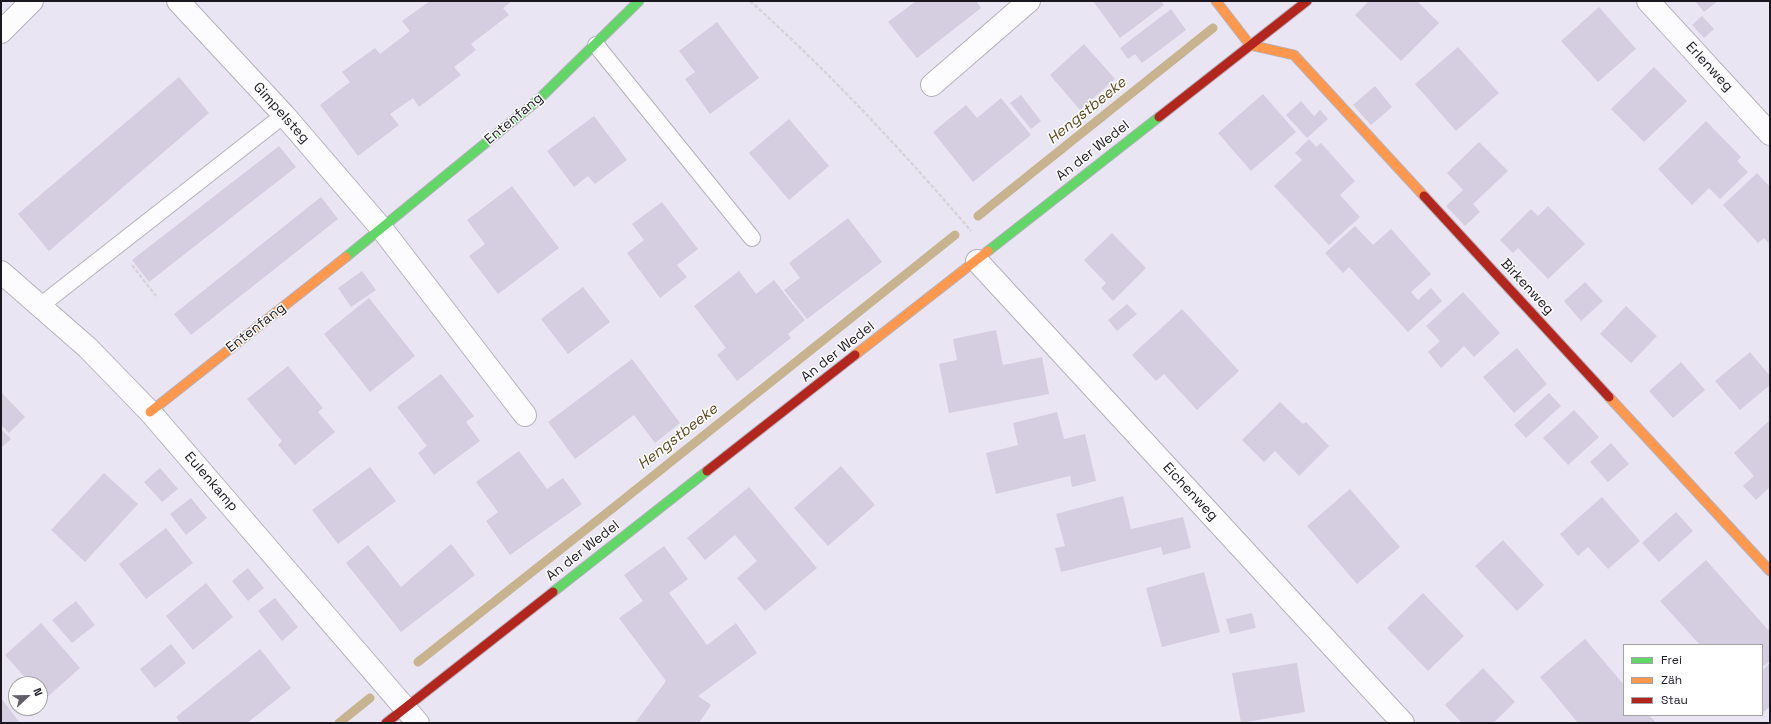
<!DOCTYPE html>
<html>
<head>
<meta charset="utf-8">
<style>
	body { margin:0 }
	#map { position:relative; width:1771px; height:724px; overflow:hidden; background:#e9e5f3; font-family:"Space Grotesk",sans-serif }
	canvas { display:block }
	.frame { position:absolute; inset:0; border:2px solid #1a1720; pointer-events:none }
	.legend { position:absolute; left:1623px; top:644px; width:140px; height:72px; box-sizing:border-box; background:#fff; border:1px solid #a3a2a6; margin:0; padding:5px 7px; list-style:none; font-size:12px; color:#1a1720 }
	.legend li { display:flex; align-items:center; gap:8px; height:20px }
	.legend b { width:20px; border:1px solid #a3a2a6 }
	.north { position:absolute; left:8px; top:676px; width:40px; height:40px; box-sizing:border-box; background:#fff; border:1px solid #a3a2a6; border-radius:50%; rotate:68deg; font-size:11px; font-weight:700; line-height:16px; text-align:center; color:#1a1720 }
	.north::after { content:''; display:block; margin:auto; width:14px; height:18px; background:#625f6a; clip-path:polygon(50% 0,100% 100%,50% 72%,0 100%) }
</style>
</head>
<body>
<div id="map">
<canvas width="1771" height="724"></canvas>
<div class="frame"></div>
<ul class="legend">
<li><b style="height:5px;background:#63d668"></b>Frei</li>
<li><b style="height:5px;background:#ff974d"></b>Zäh</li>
<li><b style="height:5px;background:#b3261e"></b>Stau</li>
</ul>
<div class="north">N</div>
</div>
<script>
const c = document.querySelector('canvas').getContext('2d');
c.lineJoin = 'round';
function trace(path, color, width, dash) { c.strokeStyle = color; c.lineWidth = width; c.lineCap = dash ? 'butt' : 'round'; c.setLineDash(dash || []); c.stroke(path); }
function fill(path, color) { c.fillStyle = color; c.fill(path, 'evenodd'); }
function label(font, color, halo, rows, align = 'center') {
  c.font = font + ' "Space Grotesk",sans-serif'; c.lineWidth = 3; c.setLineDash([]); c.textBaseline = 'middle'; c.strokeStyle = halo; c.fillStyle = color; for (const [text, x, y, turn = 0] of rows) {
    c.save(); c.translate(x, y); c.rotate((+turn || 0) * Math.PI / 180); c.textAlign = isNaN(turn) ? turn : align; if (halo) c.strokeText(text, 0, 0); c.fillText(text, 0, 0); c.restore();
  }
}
trace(new Path2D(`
	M978 216 1213 28
	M418 662 613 508 955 235
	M339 723 370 698`), '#c8b38f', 9);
fill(new Path2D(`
	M430 1H512L503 8 509 15 471 44 476 50 454 67 461 75 419 107 413 98 390 114 399 125 358 156 320 105 350 82 342 72 375 48 380 54 410 31 402 21Z
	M916 1H976L981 8 917 58 888 22Z
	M1093 1H1161L1164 5 1120 38Z
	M1369 1H1417L1439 23 1401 61 1355 15Z
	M1695 1H1718L1704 12Z
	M1599 7 1636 49 1598 82 1561 41Z
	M1171 9 1186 30 1142 63 1135 54 1128 59 1120 48Z
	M1702 16 1714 29 1704 38 1692 25Z
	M717 22 759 78 710 114 685 79 695 72 679 51Z
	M1084 44 1115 79 1080 110 1050 75Z
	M1458 47 1499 93 1456 131 1415 84Z
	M1654 67 1687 101 1644 142 1611 109Z
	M179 77 209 113 49 251 18 214Z
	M1375 86 1392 107 1371 125 1353 105Z
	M1263 94 1296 132 1251 171 1218 133Z
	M1021 95 1041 121 1031 129 1010 103Z
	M1001 98 1031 135 973 182 933 132 966 105 977 118Z
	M1301 101 1314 116 1320 110 1328 119 1307 138 1286 115Z
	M594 116 627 160 595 184 588 176 574 187 547 151Z
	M789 119 829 166 789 200 749 153Z
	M1706 121 1741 157 1737 161 1748 172 1720 199 1709 188 1692 205 1658 169Z
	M1309 139 1316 147 1321 143 1355 181 1340 195 1360 217 1329 245 1274 186 1302 160 1295 153Z
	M1479 142 1508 171 1473 204 1480 212 1465 226 1446 206 1463 190 1447 173Z
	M279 146 296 167 149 282 132 260Z
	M1757 173 1770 187V245L1764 238 1758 243 1723 205Z
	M512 186 559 248 498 294 469 256 485 244 467 220Z
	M321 197 338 219 191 335 174 314Z
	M662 202 698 249 677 265 687 277 660 298 627 253 644 240 632 224Z
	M1548 206 1585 244 1548 279 1518 248 1513 253 1500 240 1531 209 1538 216Z
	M848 218 882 262 807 319 784 290 800 278 789 263Z
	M1355 226 1373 245 1391 229 1431 274 1411 292 1418 300 1431 288 1442 301 1408 332 1349 267 1343 273 1325 253Z
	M1112 233 1146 268 1113 301 1101 288 1106 283 1084 260Z
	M362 271 376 290 351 307 338 288Z
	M739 271 756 294 774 280 805 320 788 334 791 338 737 381 717 355 726 348 694 306Z
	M1585 282 1603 301 1581 321 1564 301Z
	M583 287 610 322 568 354 541 319Z
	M1463 292 1500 333 1474 357 1464 346 1441 368 1428 352 1440 341 1426 326Z
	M369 298 415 356 370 392 324 334Z
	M1127 304 1137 314 1117 331 1108 320Z
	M1626 306 1657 336 1631 363 1600 334Z
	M1182 309 1239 371 1197 410 1164 374 1156 381 1132 355Z
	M996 330 1003 365 1042 357 1049 394 949 413 939 364 957 360 953 339Z
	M1517 348 1547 384 1514 413 1483 377Z
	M1750 352 1770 376V385L1740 410 1715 381Z
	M632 359 680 423 655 443 634 415 575 459 548 422Z
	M1681 362 1705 390 1673 418 1649 391Z
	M288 366 323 408 318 412 335 432 295 465 278 445 282 441 247 399Z
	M441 374 474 416 466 422 480 441 434 475 418 453 427 446 397 407Z
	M1 392 25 417 9 433 1 425Z
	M1549 393 1561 406 1526 438 1514 425Z
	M1280 402 1303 424 1306 422 1329 446 1299 476 1275 451 1264 462 1242 440Z
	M1574 410 1599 437 1568 465 1543 438Z
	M1057 412 1064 439 1085 434 1096 481 1072 487 1070 476 996 494 986 453 1018 445 1013 423Z
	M1770 420V487L1756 500 1743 486 1754 476 1734 453Z
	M1 429 11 439 1 448Z
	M1611 443 1629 464 1608 482 1590 462Z
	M519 451 547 489 563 478 582 504 510 555 486 521 498 512 476 482Z
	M841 466 875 505 828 546 794 508Z
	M370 467 396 501 338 544 312 510Z
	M160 468 178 489 162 502 144 482Z
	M104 473 138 504 85 562 51 530Z
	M749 487 817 568 765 611 737 578 757 561 735 535 705 560 687 538Z
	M1350 489 1400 547 1357 584 1307 526Z
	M1123 496 1131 529 1183 517 1191 548 1163 555 1161 547 1061 572 1055 548 1065 546 1056 514Z
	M1602 497 1640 541 1608 569 1588 547 1578 556 1560 534Z
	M191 498 207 518 186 535 170 514Z
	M1676 512 1693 531 1659 562 1642 543Z
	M166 528 193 563 146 599 119 564Z
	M1503 540 1544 585 1517 611 1475 566Z
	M451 544 475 575 401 632 346 563 368 545 401 587Z
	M664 546 688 579 669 593 707 645 736 623 757 653 698 696 711 705 699 723H635L666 681 619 618 643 601 624 575Z
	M1706 560 1768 630 1770 628V661L1764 666 1762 663V645H1700L1660 601Z
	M248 568 264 588 248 601 232 581Z
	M1204 572 1220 632 1162 647 1146 588Z
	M206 583 233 617 193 650 166 616Z
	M1423 593 1464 636 1428 671 1387 628Z
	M275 598 298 627 282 641 258 611Z
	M76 601 95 625 72 643 52 620Z
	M1252 613 1256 628 1230 634 1226 619Z
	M41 623 80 668 44 700 40 695V684H31L5 655Z
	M1585 639 1624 685V715H1649L1656 723H1578L1540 677Z
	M171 644 186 663 155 688 140 669Z
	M260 649 291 688 247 723H180L176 717Z
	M1297 663 1305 712 1241 723 1232 673Z
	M1770 663V706L1764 712 1762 709V671Z
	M1483 668 1515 702 1493 723H1462L1445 705Z
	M1 698 20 723H1Z`), '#d4cee0');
const lane = new Path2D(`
	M596 45 752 238
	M40 306 284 115`);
const street = new Path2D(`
	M178 1 284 115 382 229 525 415
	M1648 1 1770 134
	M1 32 32 1
	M932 85 1029 1
	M977 261 1403 723
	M1 272 88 348 150 412 418 723`);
const fast = new Path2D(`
	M988 251 1159 117
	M346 257 537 101 639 1
	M553 592 707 471`);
const slow = new Path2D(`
	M1216 1 1250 45 1294 55 1424 196
	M855 355 988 251
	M1609 397 1770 571
	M150 412 346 257`);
const jam = new Path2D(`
	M1159 117 1307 1
	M1424 196 1609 397
	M707 471 855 355
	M386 723 553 592`);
trace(lane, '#b4b1bb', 18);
trace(street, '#b4b1bb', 24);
trace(fast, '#b4b1bb', 11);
trace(slow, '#b4b1bb', 11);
trace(jam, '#b4b1bb', 11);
trace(new Path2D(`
	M750 1C829 72 902 150 971 231
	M132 265 156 296`), '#d5d4d9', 2.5, [4, 2]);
trace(lane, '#fcfbfd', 16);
trace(street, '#fcfbfd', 22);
trace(fast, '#63d668', 9);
trace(slow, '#ff974d', 9);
trace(jam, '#b3261e', 9);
label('14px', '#1a1720', '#fff', [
	["Erlenweg",1709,67,47],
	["Gimpelsteg",281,113,48],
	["Entenfang",514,119,-40],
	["An der Wedel",1093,151,-38],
	["Birkenweg",1527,287,47],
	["Entenfang",256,328,-38],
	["An der Wedel",838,352,-38],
	["Eulenkamp",211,482,49],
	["Eichenweg",1190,492,47],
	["An der Wedel",583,551,-38]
]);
label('italic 15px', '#5b4619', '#fff', [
	["Hengstbeeke",1087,111,-39],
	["Hengstbeeke",678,437,-38]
]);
</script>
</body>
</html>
